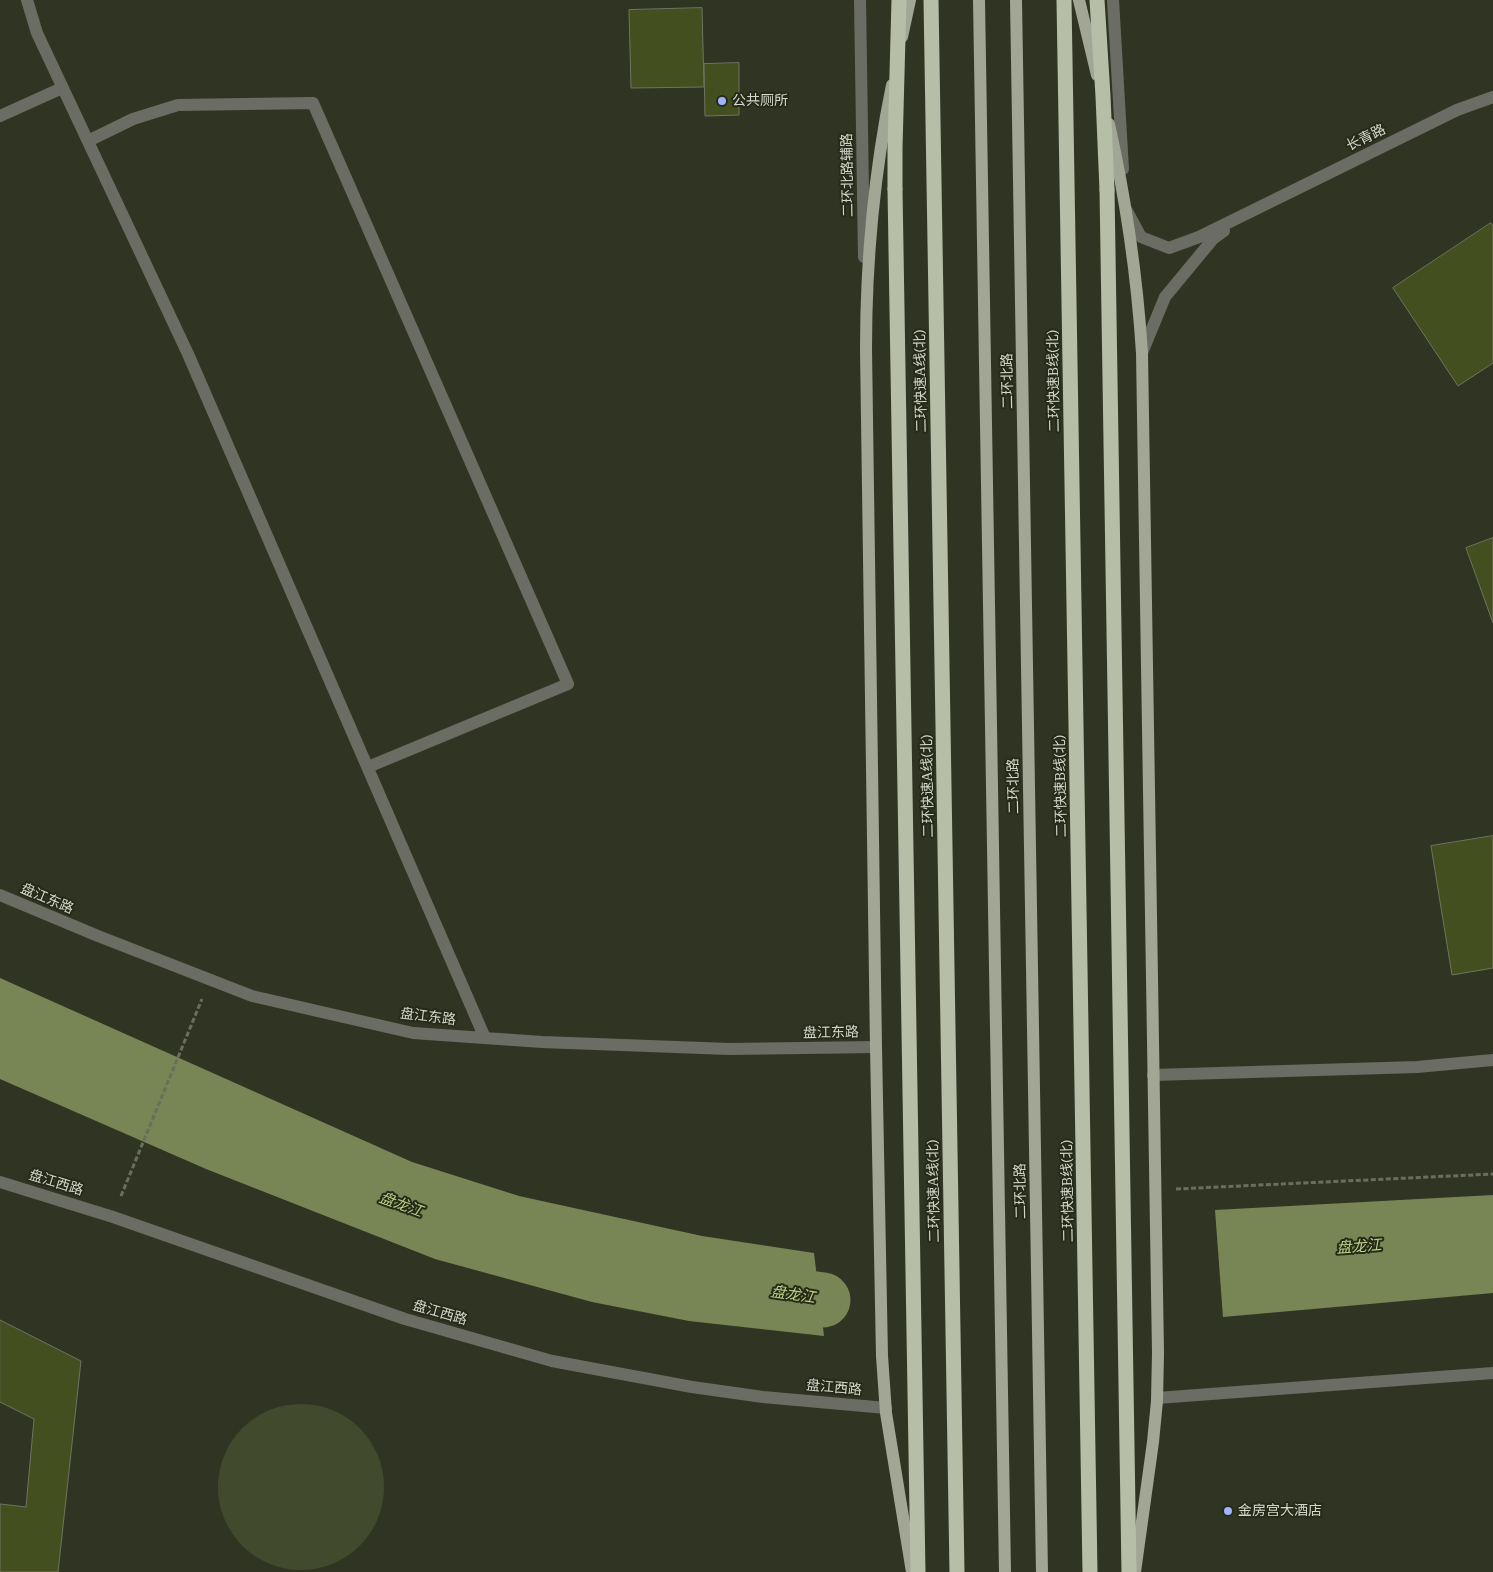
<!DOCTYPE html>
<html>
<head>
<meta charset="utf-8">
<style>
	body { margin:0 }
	canvas { display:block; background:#303523 }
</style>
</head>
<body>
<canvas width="1493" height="1572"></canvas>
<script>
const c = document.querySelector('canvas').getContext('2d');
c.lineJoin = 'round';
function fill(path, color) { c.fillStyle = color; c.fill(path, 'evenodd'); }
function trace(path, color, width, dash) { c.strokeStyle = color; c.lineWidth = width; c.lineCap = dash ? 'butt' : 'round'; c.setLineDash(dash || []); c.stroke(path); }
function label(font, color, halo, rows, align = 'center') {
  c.font = font + ' "Roboto Serif","Noto Sans SC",serif'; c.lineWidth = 4; c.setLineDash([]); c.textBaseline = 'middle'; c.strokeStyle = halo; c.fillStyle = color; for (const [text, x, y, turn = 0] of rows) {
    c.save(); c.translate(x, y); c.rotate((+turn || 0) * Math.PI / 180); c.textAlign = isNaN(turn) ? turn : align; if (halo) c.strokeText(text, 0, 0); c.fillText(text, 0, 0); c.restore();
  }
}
fill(new Path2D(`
	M218 1487a83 83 0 1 1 166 0a83 83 0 1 1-166 0Z`), '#424a2d');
fill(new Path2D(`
	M0 978 412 1162 519 1196 702 1236 814 1253 824 1336 689 1321 592 1302 435 1259 206 1169 0 1079Z
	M1493 1195V1293L1223 1317 1215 1210Z`), '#788555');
trace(new Path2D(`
	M744 1289 823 1300`), '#788555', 55);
const building = new Path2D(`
	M702 8 704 87 631 88 629 10Z
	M739 63V115L705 116 704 64Z
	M1491 223 1493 226V363L1458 386 1393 288Z
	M1493 538V623L1466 548Z
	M1493 836V968L1452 975 1431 846Z
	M0 1320 81 1361 58 1572H0V1504L26 1507 34 1419 0 1402Z`);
fill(building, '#444f20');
trace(building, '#6e745f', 1);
trace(new Path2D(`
	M1176 1189 1493 1174
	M121 1196 202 999`), '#696e5e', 3, [5, 2.5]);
trace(new Path2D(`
	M27 0 37 33 188 354 485 1038
	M860 0 864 257
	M1113 0 1123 169
	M0 116 62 88
	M88 141 133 119 178 105 313 103 568 684 368 767
	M1127 211 1141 237 1169 248 1199 237 1457 110 1493 97
	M1142 353 1165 297 1213 239 1224 231
	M0 895 98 936 252 996 413 1033 542 1042 729 1049 876 1047
	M1153 1075 1417 1067 1493 1060
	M0 1182 113 1217 405 1319 552 1361 692 1387 763 1397 886 1408
	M1157 1398 1493 1373`), '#6b6d64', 12);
trace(new Path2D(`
	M979 0 1005 1572
	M1016 0 1042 1572
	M1079 0 1097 75
	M902 37 910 0
	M892 85C874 173 866 260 866 349L876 1047 882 1356 886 1413 912 1572
	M1109 124C1126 200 1137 275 1142 353L1158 1353 1157 1401 1153 1442 1135 1572`), '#a1a794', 12);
trace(new Path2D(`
	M931 0 957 1572
	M1064 0 1090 1572
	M895 189 918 1572
	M1107 190 1129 1572`), '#b7bea7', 15);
trace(new Path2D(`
	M1097 0 1103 96 1107 190
	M895 189V148L899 0`), '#b7bea7', 15);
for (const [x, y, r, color] of [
	[722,101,5,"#9eb4fd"],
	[1228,1511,5,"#9eb4fd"]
]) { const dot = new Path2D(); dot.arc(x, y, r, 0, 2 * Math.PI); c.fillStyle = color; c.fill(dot); trace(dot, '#262b19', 2); }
label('14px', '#d3d7cb', '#262b19', [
	["公共厕所",732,101],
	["金房宫大酒店",1238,1511]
], 'left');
label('14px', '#d3d7cb', '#262b19', [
	["长青路",1366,138,-26],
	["二环北路辅路",848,175,-91],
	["二环快速A线(北)",921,381,-91],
	["二环北路",1008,381,-91],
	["二环快速B线(北)",1054,381,-91],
	["二环快速A线(北)",928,786,-91],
	["二环北路",1014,786,-91],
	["二环快速B线(北)",1061,786,-91],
	["盘江东路",47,899,23],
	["盘江东路",428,1017,7],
	["盘江东路",831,1033,-1],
	["盘江西路",56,1183,17],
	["二环快速A线(北)",934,1191,-91],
	["二环北路",1021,1191,-91],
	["二环快速B线(北)",1068,1191,-91],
	["盘江西路",440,1313,16],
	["盘江西路",834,1388,5]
]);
label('italic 15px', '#bacf84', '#262b19', [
	["盘龙江",401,1205,20],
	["盘龙江",1359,1247,-4],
	["盘龙江",793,1295,8]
]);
</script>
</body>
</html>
